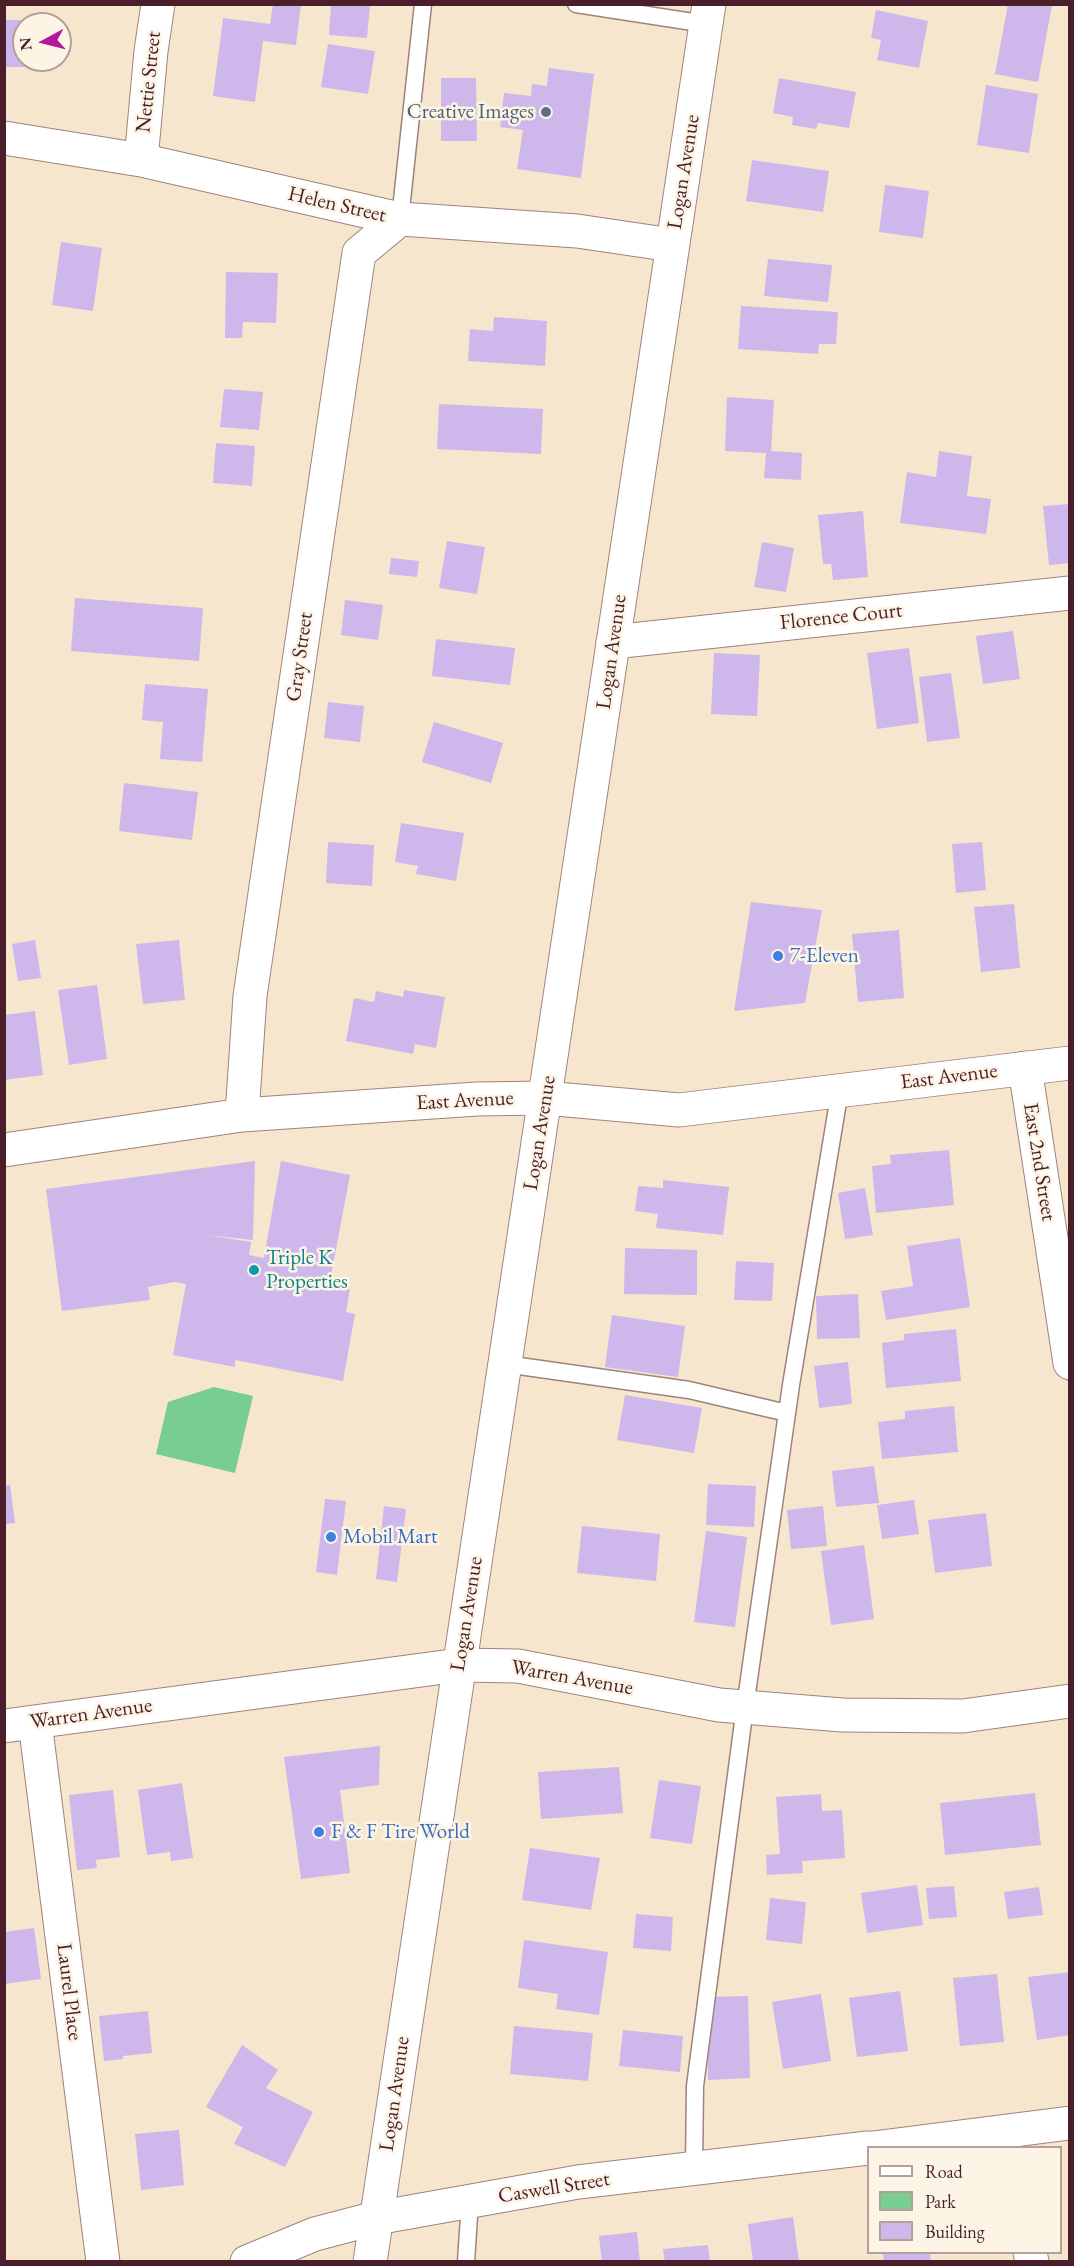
<!DOCTYPE html>
<html>
<head>
<meta charset="utf-8">
<style>
	body { margin:0 }
	#map { position:relative; width:1074px; height:2266px; overflow:hidden; background:#f7e6ce; font-family:"EB Garamond",serif }
	canvas { display:block }
	.frame { position:absolute; inset:0; border:6px solid #4a1f2b; pointer-events:none }
	.legend { position:absolute; left:867px; top:2146px; width:195px; height:108px; box-sizing:border-box; background:#fcf5e5; border:2px solid #b59f9b; margin:0; padding:8px 10px; list-style:none; font-size:18px; color:#4a1f2b }
	.legend li { display:flex; align-items:center; gap:12px; height:30px }
	.legend b { width:30px; border:2px solid #b59f9b }
	.north { position:absolute; left:12px; top:12px; width:60px; height:60px; box-sizing:border-box; background:#fcf5e5; border:2px solid #b59f9b; border-radius:50%; rotate:263deg; font-size:16px; font-weight:700; line-height:24px; text-align:center; color:#4a1f2b }
	.north::after { content:''; display:block; margin:auto; width:21px; height:27px; background:#b5179e; clip-path:polygon(50% 0,100% 100%,50% 72%,0 100%) }
</style>
</head>
<body>
<div id="map">
<canvas width="1074" height="2266"></canvas>
<div class="frame"></div>
<ul class="legend">
<li><b style="height:8px;background:#fff"></b>Road</li>
<li><b style="height:16px;background:#78cd90"></b>Park</li>
<li><b style="height:16px;background:#ceb7eb"></b>Building</li>
</ul>
<div class="north">N</div>
</div>
<script>
const c = document.querySelector('canvas').getContext('2d');
c.lineJoin = 'round';
function fill(path, color) { c.fillStyle = color; c.fill(path, 'evenodd'); }
function trace(path, color, width, dash) { c.strokeStyle = color; c.lineWidth = width; c.lineCap = dash ? 'butt' : 'round'; c.setLineDash(dash || []); c.stroke(path); }
function label(font, color, halo, rows, align = 'center') {
  c.font = font + ' "EB Garamond",serif'; c.lineWidth = 5; c.setLineDash([]); c.textBaseline = 'middle'; c.strokeStyle = halo; c.fillStyle = color; for (const [text, x, y, turn = 0] of rows) {
    c.save(); c.translate(x, y); c.rotate((+turn || 0) * Math.PI / 180); c.textAlign = isNaN(turn) ? turn : align; if (halo) c.strokeText(text, 0, 0); c.fillText(text, 0, 0); c.restore();
  }
}
fill(new Path2D(`
	M214 1387 253 1396 235 1473 156 1454 168 1402Z`), '#78cd90');
fill(new Path2D(`
	M273 4H301L296 45 263 41 255 102 213 96 223 18 270 24Z
	M1008 4 1052 5 1038 82 995 74Z
	M331 5H370L367 38 329 35Z
	M876 10 928 21 919 68 877 60 881 40 871 38Z
	M4 20H41V24H24V60H41V67H4Z
	M328 44 375 51 368 94 321 87Z
	M549 68 594 74 581 178 517 169 523 130 500 127 504 93 531 96 532 84 547 86Z
	M441 78H476L477 141H441Z
	M779 78 856 92 849 128 818 123 816 129 792 125 793 117 773 113Z
	M986 85 1038 94 1029 153 977 145Z
	M752 160 829 171 823 212 746 201Z
	M885 185 929 191 923 238 879 232Z
	M61 242 102 248 93 311 52 305Z
	M768 259 832 265 828 302 764 296Z
	M226 272 278 273 276 323 243 322 242 338H225Z
	M741 306 838 312 836 344H819L818 354 738 349Z
	M494 317 547 321 545 366 468 361 470 329 493 331Z
	M224 389 263 392 259 430 220 427Z
	M727 397 774 400 771 451 802 453 801 480 764 478 766 453 725 451Z
	M439 404 543 409 541 454 437 449Z
	M216 443 255 446 252 486 213 483Z
	M939 451 972 456 967 496 991 499 986 534 900 523 907 472 936 477Z
	M1070 504V563L1049 565 1043 506Z
	M863 511 868 577 833 580 831 564H823L818 515Z
	M447 541 485 547 477 594 439 588Z
	M762 542 794 548 786 592 754 587Z
	M391 558 419 561 417 577 389 574Z
	M75 598 203 608 199 661 71 651Z
	M345 600 383 605 378 640 341 635Z
	M1013 631 1020 679 983 684 976 636Z
	M436 639 515 648 510 685 432 676Z
	M909 648 919 723 877 729 867 653Z
	M714 653 760 655 757 716 711 714Z
	M951 673 960 738 927 742 919 677Z
	M145 684 208 689 202 762 160 759 163 722 142 720Z
	M328 702 364 706 360 742 324 738Z
	M434 722 503 743 491 783 422 762Z
	M124 783 198 792 192 840 119 831Z
	M401 823 464 833 456 881 416 874 418 866 395 862Z
	M328 842 374 845 372 886 326 883Z
	M982 842 986 890 956 893 952 844Z
	M751 902 822 910 805 1003 734 1011Z
	M1014 904 1020 968 981 972 974 907Z
	M899 930 904 998 858 1002 852 934Z
	M35 940 41 978 18 981 12 944Z
	M179 940 185 1000 143 1004 136 944Z
	M97 985 107 1059 69 1065 58 990Z
	M404 990 445 997 436 1048 415 1044 413 1054 346 1041 354 998 374 1002 376 991 403 997Z
	M35 1011 43 1075 4 1080V1015Z
	M949 1150 954 1205 876 1213 872 1166 891 1164 890 1155Z
	M255 1161 253 1240 207 1235 251 1242 249 1255 264 1258 281 1161 350 1175 329 1286 350 1289 346 1312 355 1314 343 1381 235 1360V1367L173 1355 186 1284 174 1282 148 1287 150 1300 62 1311 46 1189Z
	M663 1180 729 1187 723 1235 656 1228 658 1214 635 1211 638 1186 663 1188Z
	M865 1188 873 1235 845 1239 838 1193Z
	M960 1238 970 1307 886 1320 881 1291 913 1286 907 1246Z
	M625 1248 697 1250V1295L624 1294Z
	M736 1261 774 1263 772 1301 734 1300Z
	M858 1294 860 1338 817 1339 816 1296Z
	M612 1315 685 1326 678 1377 605 1367Z
	M956 1329 961 1381 886 1388 882 1343 904 1340V1334Z
	M848 1362 852 1404 819 1408 814 1366Z
	M625 1395 702 1408 694 1453 617 1440Z
	M954 1406 958 1452 882 1459 878 1422 905 1419V1411Z
	M874 1466 879 1503 836 1507 832 1471Z
	M708 1484 756 1486 754 1527 706 1525Z
	M10 1485 15 1523 5 1524V1486Z
	M325 1499 346 1501 337 1575 316 1572Z
	M914 1500 919 1534 882 1539 877 1505Z
	M384 1506 406 1509 397 1582 376 1579Z
	M823 1506 827 1546 791 1549 787 1510Z
	M986 1513 992 1566 935 1573 928 1520Z
	M582 1526 660 1534 656 1581 577 1573Z
	M706 1531 747 1537 735 1627 694 1622Z
	M864 1545 874 1619 831 1625 821 1551Z
	M380 1746 379 1785 340 1790 350 1873 301 1879 284 1757Z
	M619 1767 623 1813 541 1819 538 1772Z
	M659 1780 701 1786 692 1844 650 1838Z
	M182 1783 193 1858 171 1861 170 1852 147 1855 138 1790Z
	M113 1790 120 1857 96 1860 97 1868 77 1870 69 1795Z
	M1035 1793 1041 1845 945 1855 940 1803Z
	M821 1794 822 1811 842 1810 845 1858 802 1861 803 1873 767 1875 766 1855 780 1854 776 1797Z
	M530 1848 600 1858 591 1910 522 1900Z
	M917 1885 923 1925 867 1933 861 1893Z
	M954 1886 957 1917 929 1919 926 1888Z
	M1039 1887 1043 1915 1008 1919 1004 1892Z
	M770 1898 806 1902 802 1944 766 1940Z
	M636 1914 673 1917 671 1951 633 1948Z
	M34 1928 41 1979 4 1984V1932Z
	M524 1940 608 1952 599 2015 556 2009 558 1994 518 1988Z
	M1070 1972V2035L1037 2040 1028 1977Z
	M997 1974 1004 2042 960 2046 953 1978Z
	M900 1991 908 2051 857 2057 849 1998Z
	M821 1994 831 2061 783 2069 772 2002Z
	M748 1996 750 2078 708 2080 707 1997Z
	M148 2011 152 2053 123 2056V2059L104 2061 99 2016Z
	M514 2026 593 2033 588 2081 510 2074Z
	M623 2030 683 2036 680 2072 619 2066Z
	M242 2045 278 2070 266 2088 313 2112 285 2167 234 2144 243 2127 206 2107Z
	M179 2130 184 2185 141 2190 135 2134Z
	M793 2217 799 2262H753L748 2224Z
	M637 2232 640 2262H602L599 2236Z
	M708 2245 710 2262H665L663 2249Z
	M883 2252H930L931 2262H884Z`), '#ceb7eb');
const service = new Path2D(`
	M576 4 706 24
	M400 219 423 4
	M505 1364 689 1390 787 1413
	M694 2169 695 2086 745 1707 791 1385 840 1090
	M466 2262 470 2201`);
const minor = new Path2D(`
	M4 138 141 160 400 219 577 231 672 245
	M141 160 151 51 158 4
	M613 642 1070 593
	M1025 1068 1070 1363
	M242 1115 250 996 359 253 400 219
	M4 1150 242 1115 477 1099 545 1098
	M35 1722 103 2262
	M4 1726 459 1665 518 1666 719 1705 842 1715 963 1716 1070 1701
	M873 2148 1070 2123
	M1030 2252 1032 2262
	M247 2262 315 2234 376 2218 578 2182 868 2148`);
const tertiary = new Path2D(`
	M545 1098 679 1110 1070 1063`);
const secondary = new Path2D(`
	M370 2262 709 4`);
trace(service, '#a0827c', 19);
trace(minor, '#a0827c', 35);
trace(tertiary, '#a0827c', 35);
trace(secondary, '#a0827c', 35);
trace(service, '#fff', 16);
trace(minor, '#fff', 33);
trace(tertiary, '#fff', 33);
trace(secondary, '#fff', 33);
for (const [x, y, r, color] of [
	[546,112,6,"#5c6f8a"],
	[778,956,6,"#3f7fe0"],
	[254,1270,6,"#0f9aa8"],
	[331,1537,6,"#3f7fe0"],
	[319,1832,6,"#3f7fe0"]
]) { const dot = new Path2D(); dot.arc(x, y, r, 0, 2 * Math.PI); c.fillStyle = color; c.fill(dot); trace(dot, '#fcf5e5', 2); }
label('21px', '#4a1f2b', '#fcf5e5', [
	["Nettie Street",149,82,-84],
	["Logan Avenue",684,172,-81],
	["Helen Street",337,205,13],
	["Florence Court",841,617,-6],
	["Logan Avenue",612,652,-82],
	["Gray Street",300,657,-82],
	["East Avenue",949,1077,-7],
	["East Avenue",465,1101,-3],
	["Logan Avenue",540,1133,-81],
	["East 2nd Street",1039,1162,81],
	["Logan Avenue",467,1614,-81],
	["Warren Avenue",572,1678,10],
	["Warren Avenue",91,1714,-8],
	["Laurel Place",69,1992,83],
	["Logan Avenue",395,2094,-82],
	["Caswell Street",554,2188,-9]
]);
label('21px', '#4e5e75', '#fcf5e5', [
	["Creative Images",534,112]
], 'right');
label('21px', '#366cbe', '#fcf5e5', [
	["7-Eleven",790,956],
	["Mobil Mart",343,1537],
	["F & F Tire World",331,1832]
], 'left');
label('21px', '#0d838f', '#fcf5e5', [
	["Triple K",266,1258],
	["Properties",266,1282]
], 'left');
</script>
</body>
</html>
